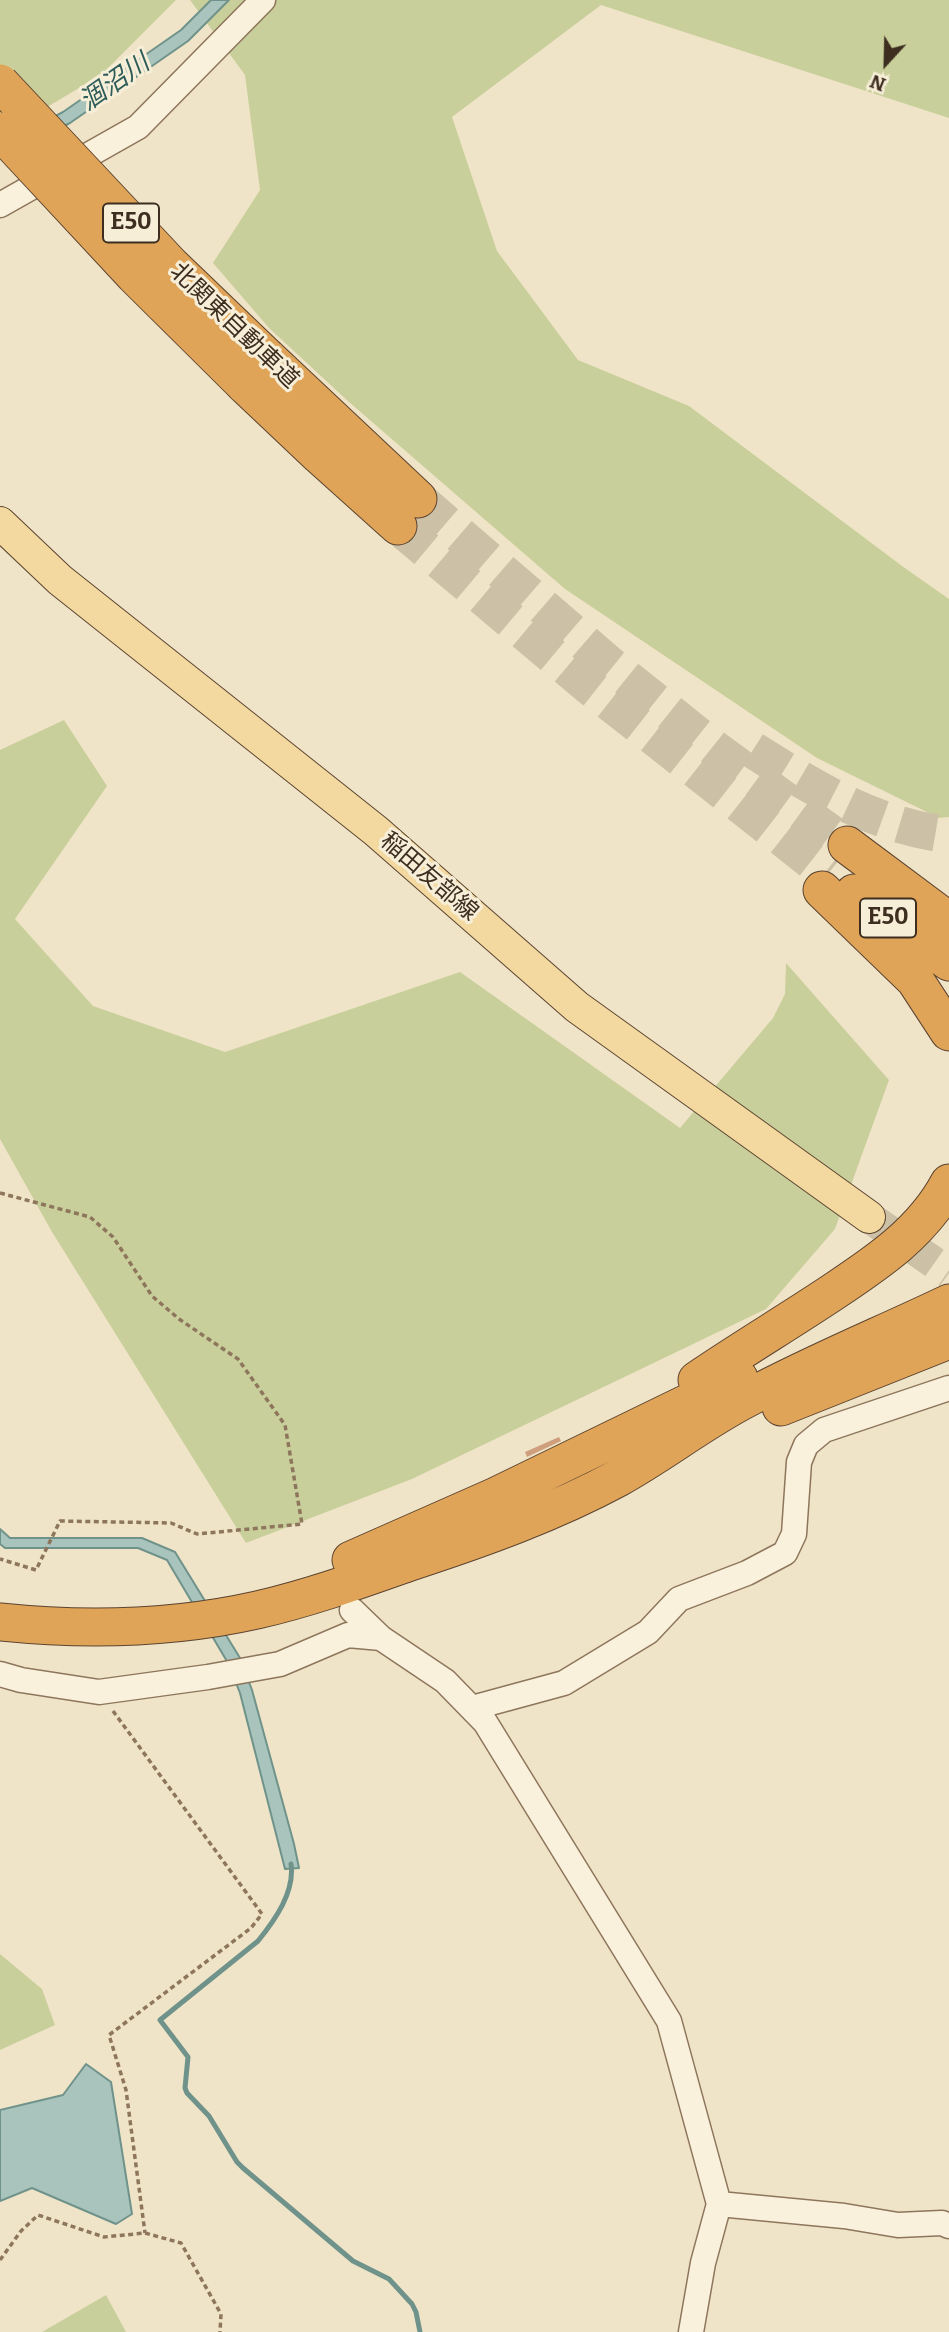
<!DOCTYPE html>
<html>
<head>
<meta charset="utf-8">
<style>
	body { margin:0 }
	#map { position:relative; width:949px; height:2332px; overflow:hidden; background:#f0e4c8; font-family:Bitter,serif }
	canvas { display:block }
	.north { position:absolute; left:851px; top:28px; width:70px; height:70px; -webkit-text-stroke:5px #f7eed8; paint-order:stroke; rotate:202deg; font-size:19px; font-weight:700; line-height:28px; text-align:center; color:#3d2e20 }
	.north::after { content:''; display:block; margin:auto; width:24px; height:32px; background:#3d2e20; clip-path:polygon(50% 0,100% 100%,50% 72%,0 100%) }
</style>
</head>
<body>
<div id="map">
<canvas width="949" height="2332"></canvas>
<div class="north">N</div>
</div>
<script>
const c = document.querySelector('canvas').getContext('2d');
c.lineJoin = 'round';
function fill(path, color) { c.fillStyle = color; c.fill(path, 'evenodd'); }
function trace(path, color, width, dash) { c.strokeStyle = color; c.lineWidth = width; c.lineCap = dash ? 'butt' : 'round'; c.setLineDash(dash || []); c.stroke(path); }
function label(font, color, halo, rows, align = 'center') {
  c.font = font + ' Bitter,"Noto Sans JP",serif'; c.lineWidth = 6; c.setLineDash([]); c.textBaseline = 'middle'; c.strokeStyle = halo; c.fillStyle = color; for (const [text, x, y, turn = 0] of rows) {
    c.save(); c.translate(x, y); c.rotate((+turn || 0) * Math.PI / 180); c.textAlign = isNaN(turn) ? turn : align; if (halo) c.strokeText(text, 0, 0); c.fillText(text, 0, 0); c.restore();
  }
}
fill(new Path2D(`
	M0 0H176L101 75 0 135Z
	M190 0H949V118L601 5 452 117 497 251 578 360 689 406 902 566 949 599V817L939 818 817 758 565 589 349 402 269 328 213 263 260 190 245 75Z
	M64 720 107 786 15 919 93 1006 225 1052 460 972 680 1128 773 1018 785 994 786 963 889 1080 835 1229 766 1309 412 1479 246 1543 52 1232 0 1139V750Z
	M0 1954 42 1989 55 2025 0 2050Z
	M106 2295 126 2332H42Z`), '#c9cf9b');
const water = new Path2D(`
	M211 0H229L188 41 70 123 0 158V145L63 112 181 30Z
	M0 1529 10 1538H142L175 1552 240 1658 252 1690 294 1844 299 1868 285 1869 240 1693 228 1663 167 1560 138 1548H5L0 1544Z
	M86 2064 111 2082 132 2214 116 2224 32 2188 0 2201V2110L63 2095Z`);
fill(water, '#a9c4bc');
trace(water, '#6f938a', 2);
trace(new Path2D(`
	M291 1864C295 1892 275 1920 258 1941L160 2020 188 2057 185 2088 187 2093 209 2116 237 2162 243 2168 353 2261 389 2279 412 2304 416 2312 420 2332`), '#6f938a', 5);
fill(new Path2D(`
	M559 1437 561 1441 527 1457 525 1452Z`), '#cf9f7d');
trace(new Path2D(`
	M869 1217 949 1273`), '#ccc0a6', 32, [32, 16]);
trace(new Path2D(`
	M418 499 609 664 715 749 847 845
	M398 526 590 687 828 874
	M753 750C815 789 875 826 949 835`), '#ccc0a6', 37, [37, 18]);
const minor = new Path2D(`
	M0 205 138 127 263 0
	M352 1610 381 1638 445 1681 485 1722 669 2021 719 2204 703 2263 691 2332
	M0 1674 21 1680 99 1692 208 1677 280 1664 348 1635 381 1638
	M472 1708 564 1683 648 1632 679 1599 747 1573 785 1553 794 1534 799 1462 806 1445 824 1430 949 1388
	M719 2204 844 2216 898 2225 942 2223 949 2226`);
const major = new Path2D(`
	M0 523 60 580 376 831 577 1007 869 1217`);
const highway = new Path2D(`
	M267 357 418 499
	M244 384 319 455 398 526
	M847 845 949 921
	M822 890 915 980 949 1032
	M854 893 949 962
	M697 1380C741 1350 788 1322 833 1292 878 1262 923 1232 949 1183
	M781 1407 949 1340
	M351 1560 496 1496 739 1378
	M0 1622C87 1631 172 1629 257 1610 310 1598 362 1579 413 1561 483 1538 553 1513 618 1478 663 1453 703 1421 748 1398 813 1363 882 1335 949 1303`);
trace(minor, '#8d765c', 27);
trace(major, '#5b4430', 34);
trace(highway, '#5b4430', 39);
trace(new Path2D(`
	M0 1193 90 1217 113 1237 152 1296 179 1319 238 1359 285 1425 302 1524 197 1534 171 1523 60 1521 36 1570 0 1559
	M113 1711 262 1914 251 1928 109 2035 126 2090 145 2233
	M0 2260 21 2231 38 2215 104 2237 145 2233 181 2243 221 2314 220 2332`), '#8d765c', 3.5, [5, 3.5]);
trace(minor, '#faf1dc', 24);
trace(major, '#f3d9a0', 32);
trace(highway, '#e0a458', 37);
const highwayBridge = new Path2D(`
	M0 83 170 264 267 357
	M0 131 134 275 244 384`);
trace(highwayBridge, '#5b4430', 39, []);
trace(highwayBridge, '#e0a458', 37);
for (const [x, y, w] of [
	[131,223,56],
	[888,918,56]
]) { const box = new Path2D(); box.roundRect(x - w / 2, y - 19.5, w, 39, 5); c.fillStyle = '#f7eed8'; c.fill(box); trace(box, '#3d2e20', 2); }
label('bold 23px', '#3d2e20', null, [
	["E50",131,223],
	["E50",888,918]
]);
label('24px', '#3d2e20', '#f7eed8', [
	["北関東自動車道",234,326,44],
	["稲田友部線",429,877,41]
]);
label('italic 26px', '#2f5d5a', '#f7eed8', [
	["涸沼川",115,83,-35]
]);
</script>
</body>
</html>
